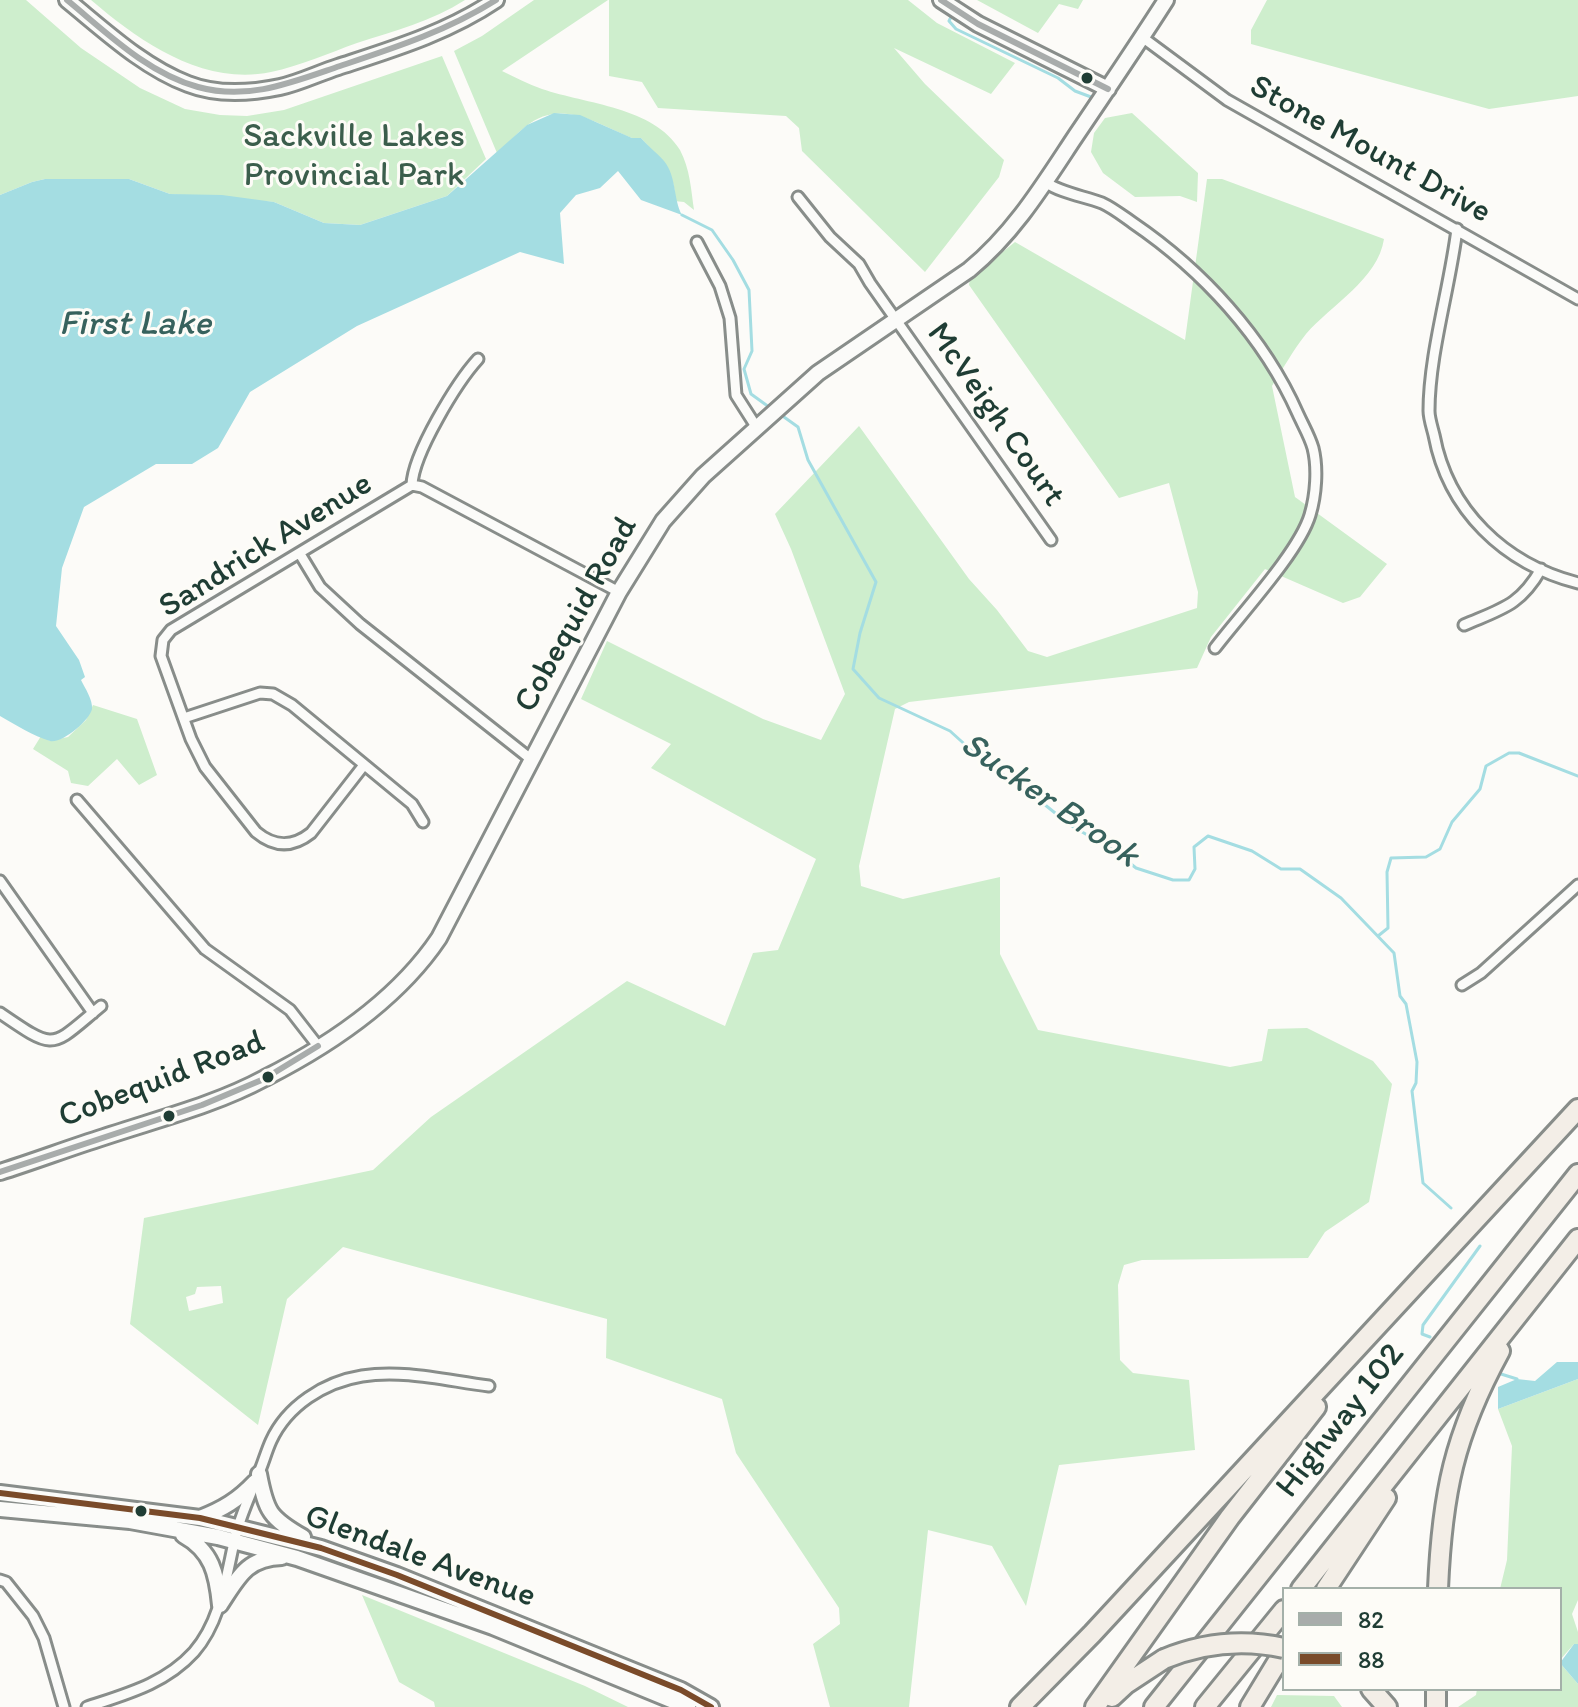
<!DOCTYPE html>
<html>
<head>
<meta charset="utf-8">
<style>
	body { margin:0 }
	#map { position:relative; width:1578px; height:1707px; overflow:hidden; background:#fcfbf8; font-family:Itim,sans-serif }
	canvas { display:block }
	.legend { position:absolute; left:1282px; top:1587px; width:280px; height:104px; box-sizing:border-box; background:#fdfcf7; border:2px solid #a4b0a9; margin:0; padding:10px 14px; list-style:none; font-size:24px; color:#1f3d34 }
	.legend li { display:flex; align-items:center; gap:16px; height:40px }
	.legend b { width:40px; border:2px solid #a4b0a9 }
</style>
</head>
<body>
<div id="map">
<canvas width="1578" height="1707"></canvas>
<ul class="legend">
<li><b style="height:10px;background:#a8acab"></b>82</li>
<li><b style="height:10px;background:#7a4b2a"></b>88</li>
</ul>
</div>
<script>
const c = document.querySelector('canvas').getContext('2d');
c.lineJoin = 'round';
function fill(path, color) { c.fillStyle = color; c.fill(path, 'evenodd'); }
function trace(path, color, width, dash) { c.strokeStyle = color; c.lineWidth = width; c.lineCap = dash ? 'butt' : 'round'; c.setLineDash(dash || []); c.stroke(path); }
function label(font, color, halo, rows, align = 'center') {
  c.font = font + ' Itim,sans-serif'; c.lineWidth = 6; c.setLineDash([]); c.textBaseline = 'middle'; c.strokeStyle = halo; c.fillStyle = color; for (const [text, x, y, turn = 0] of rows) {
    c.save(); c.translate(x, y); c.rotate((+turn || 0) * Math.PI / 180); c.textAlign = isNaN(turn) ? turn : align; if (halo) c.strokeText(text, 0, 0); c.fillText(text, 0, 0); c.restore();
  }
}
fill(new Path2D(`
	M0 0H26L81 48 140 88 185 109 220 115 247 116 284 110 442 56 486 159 447 196 360 225 324 223 274 202 170 194 129 179H45L32 182 0 195Z
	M91 0H465C432 21 394 31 357 43 329 53 300 66 271 72 203 86 140 42 91 0Z
	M534 0H608L502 71C515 77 528 84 542 89 586 104 654 107 680 150 690 169 691 189 694 210L684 202 674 201C679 176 657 156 641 138H632C597 124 561 97 525 127 515 135 507 145 497 153L454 51 482 36Z
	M609 0H908L937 23 1015 63 991 94 894 48 925 84 1004 160 999 177 925 272 802 151 799 128 786 116 658 108 642 82 609 76Z
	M977 0H1083L1078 9 1059 4 1038 33Z
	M1267 0H1578V96L1489 109 1251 44V30Z
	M1132 113 1198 173 1197 202 1180 196 1135 197 1103 173 1091 152 1094 133 1105 118Z
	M1207 179H1222L1384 239C1378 279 1331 305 1306 334 1293 350 1283 369 1272 386L1295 497 1387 564 1360 597 1343 603 1265 569 1211 637 1197 668 909 702 895 709 859 866 861 886 903 899 1000 877V954L1038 1030 1230 1067 1262 1061 1268 1029 1307 1028 1373 1061 1392 1084 1369 1202 1325 1232 1308 1258 1142 1260 1124 1265 1118 1285 1120 1360 1133 1373 1189 1380 1195 1450 1059 1465 1026 1606 992 1546 928 1530 909 1707H830L813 1644 840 1624 839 1608 736 1453 722 1399 606 1358 607 1319 343 1247 287 1299 258 1425 130 1324 144 1218 373 1170 431 1117 627 981 725 1026 753 953 778 950 816 859 651 768 671 744 581 699 607 641 763 719 821 740 845 694 791 549 775 514 859 426 969 579 997 610 1028 651 1047 657 1197 608 1198 592 1169 483 1119 498 969 285 970 278 1015 242 1185 340ZM221 1286 223 1303 189 1311 186 1297 195 1294 197 1287Z
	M93 705 137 719 157 775 139 785 117 759 88 786 71 783 68 771 33 749 41 736 50 741 68 737 86 720Z
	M1578 1379V1600L1572 1614 1578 1632V1644H1574L1560 1660V1589H1500L1507 1560 1512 1446 1498 1409Z
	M362 1595 585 1686 628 1707H435L434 1702 399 1682Z
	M1560 1663 1578 1684V1707H1458L1476 1695 1477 1689H1560Z
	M1277 1695 1334 1696 1342 1707H1271Z`), '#ceeecd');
fill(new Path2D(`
	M554 113 580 115 632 138H641C648 146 658 154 664 161 677 177 673 199 682 215L641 200 618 171 600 188 576 195 560 213 564 264 520 252 357 326 250 392 218 448 192 464H156L84 507 62 568 56 626 79 660 85 677 81 680C85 688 93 700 92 709 90 720 62 744 50 741 33 736 16 725 0 716V195L32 182 45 179H129L170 194 222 195 274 202 324 223 360 225 447 196 527 125Z
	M1557 1362H1578V1379L1498 1409V1387L1517 1379 1535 1381Z
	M1574 1644H1578V1684L1560 1663Z`), '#a4dde2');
trace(new Path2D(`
	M951 17 949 21 956 29 1058 78 1075 91 1091 97
	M682 215 712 230 733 260 749 290 752 351 744 369 751 394 769 407
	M784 417 798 427 808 460 876 582 860 633 853 669 879 698 950 731 981 759 1034 796 1070 825 1115 851 1136 868 1173 880H1189L1195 869 1194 847 1208 836 1252 851 1281 869H1300L1341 898 1394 953 1400 996 1406 1004 1417 1062 1416 1083 1412 1091 1423 1183 1451 1208
	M1378 936 1388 928 1387 872 1391 858 1426 857 1440 849 1452 822 1480 789 1486 766 1509 753H1519L1578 776
	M1430 1337 1422 1334 1423 1325 1480 1246
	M1501 1374 1517 1379`), '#a4dde2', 3);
const street = new Path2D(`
	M1142 37 1227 100 1578 299
	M1045 182C1061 193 1083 196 1102 203 1113 208 1123 216 1133 223 1202 270 1264 337 1298 414 1303 425 1310 437 1313 448 1318 468 1316 495 1310 515 1299 552 1240 615 1215 648
	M798 197 830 237 859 264 870 283 1051 540
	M1457 229C1450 287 1429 354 1429 411 1429 418 1432 427 1434 435 1448 510 1504 564 1578 583
	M697 242 720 286 730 318 736 395 757 428
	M412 485C413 454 457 382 478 359
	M300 554 320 587 360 624 532 760
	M1464 625C1501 609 1520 606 1541 569
	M184 718 260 693 273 694 292 705 412 804 423 822
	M364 765 311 833C292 848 274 847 256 832L205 767 191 739 161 656 163 640 171 630 412 485 422 487 619 592
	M77 800 205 949 290 1010 318 1046
	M0 881 93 1013
	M1462 985 1481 973 1578 885
	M0 1013C57 1052 50 1048 101 1006
	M0 1580 6 1582 33 1616 44 1638 64 1707
	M87 1707C126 1694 165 1684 194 1652 221 1621 226 1577 235 1538 240 1516 250 1496 258 1475 263 1464 266 1452 271 1441 287 1406 324 1382 362 1376 403 1369 448 1381 489 1386`);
const secondary = new Path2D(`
	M67 0C104 30 143 67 188 84 216 95 251 93 280 87 299 83 319 73 338 67 393 49 447 33 496 0
	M941 0 978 24 1108 89
	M0 1172C35 1161 69 1148 104 1137 158 1119 215 1105 265 1078 330 1045 398 999 439 938L619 592 663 521 703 476 818 373 969 270C1013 234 1042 187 1073 140 1104 94 1136 47 1166 0
	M259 1474C266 1512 270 1518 303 1537
	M0 1493 200 1518 321 1548 397 1575 681 1690 711 1707
	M0 1509 130 1521 218 1537 297 1558 493 1627 688 1707
	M200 1518C223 1509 238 1500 255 1482
	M183 1535C212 1551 217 1574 220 1605
	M220 1605C238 1578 246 1558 282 1557`);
const highway = new Path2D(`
	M1301 1589 1578 1239
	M1326 1589 1386 1498
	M1438 1589C1442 1494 1454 1435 1500 1351
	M1371 1689 1387 1707
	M1112 1697 1126 1684 1164 1659
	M1020 1707 1092 1634 1578 1109
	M1095 1707 1230 1517 1316 1407
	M1154 1707 1578 1174
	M1205 1707 1284 1610
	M1250 1707 1284 1651
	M1436 1707V1689`);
trace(street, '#888d8a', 15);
trace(secondary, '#888d8a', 20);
trace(highway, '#888d8a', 24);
trace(street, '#fbfbf9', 9);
trace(secondary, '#fbfbf9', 14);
trace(highway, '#f3eee7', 18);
const highwayBridge = new Path2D(`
	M1164 1659C1203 1643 1243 1639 1284 1648`);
trace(highwayBridge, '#888d8a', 24, []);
trace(highwayBridge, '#f3eee7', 18);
trace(new Path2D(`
	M67 0C106 32 147 73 198 87 248 101 293 82 340 66 394 48 447 31 496 0
	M941 0 978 24 1108 89
	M0 1172 202 1105 264 1079 318 1046`), '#a8acab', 6);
trace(new Path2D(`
	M0 1493 200 1518 321 1548 397 1575 681 1690 711 1707`), '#7a4b2a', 6);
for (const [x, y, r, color] of [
	[1087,78,7,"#1f3d34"],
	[268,1077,7,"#1f3d34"],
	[169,1116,7,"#1f3d34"],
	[141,1511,7,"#1f3d34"]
]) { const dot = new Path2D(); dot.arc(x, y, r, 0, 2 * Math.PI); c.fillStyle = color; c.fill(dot); trace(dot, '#fdfcf7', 3); }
label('34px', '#3b5e4c', '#fdfcf7', [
	["Sackville Lakes",354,137],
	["Provincial Park",354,176]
]);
label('34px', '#1f3d34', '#fdfcf7', [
	["Stone Mount Drive",1370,150,29],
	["McVeigh Court",995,415,55],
	["Sandrick Avenue",266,546,-32],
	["Cobequid Road",577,615,-61],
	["Cobequid Road",162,1080,-21],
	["Highway 102",1341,1421,-52],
	["Glendale Avenue",420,1557,20]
]);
label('italic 36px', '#37625d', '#fdfcf7', [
	["First Lake",135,325],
	["Sucker Brook",1049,801,35]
]);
</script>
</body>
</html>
